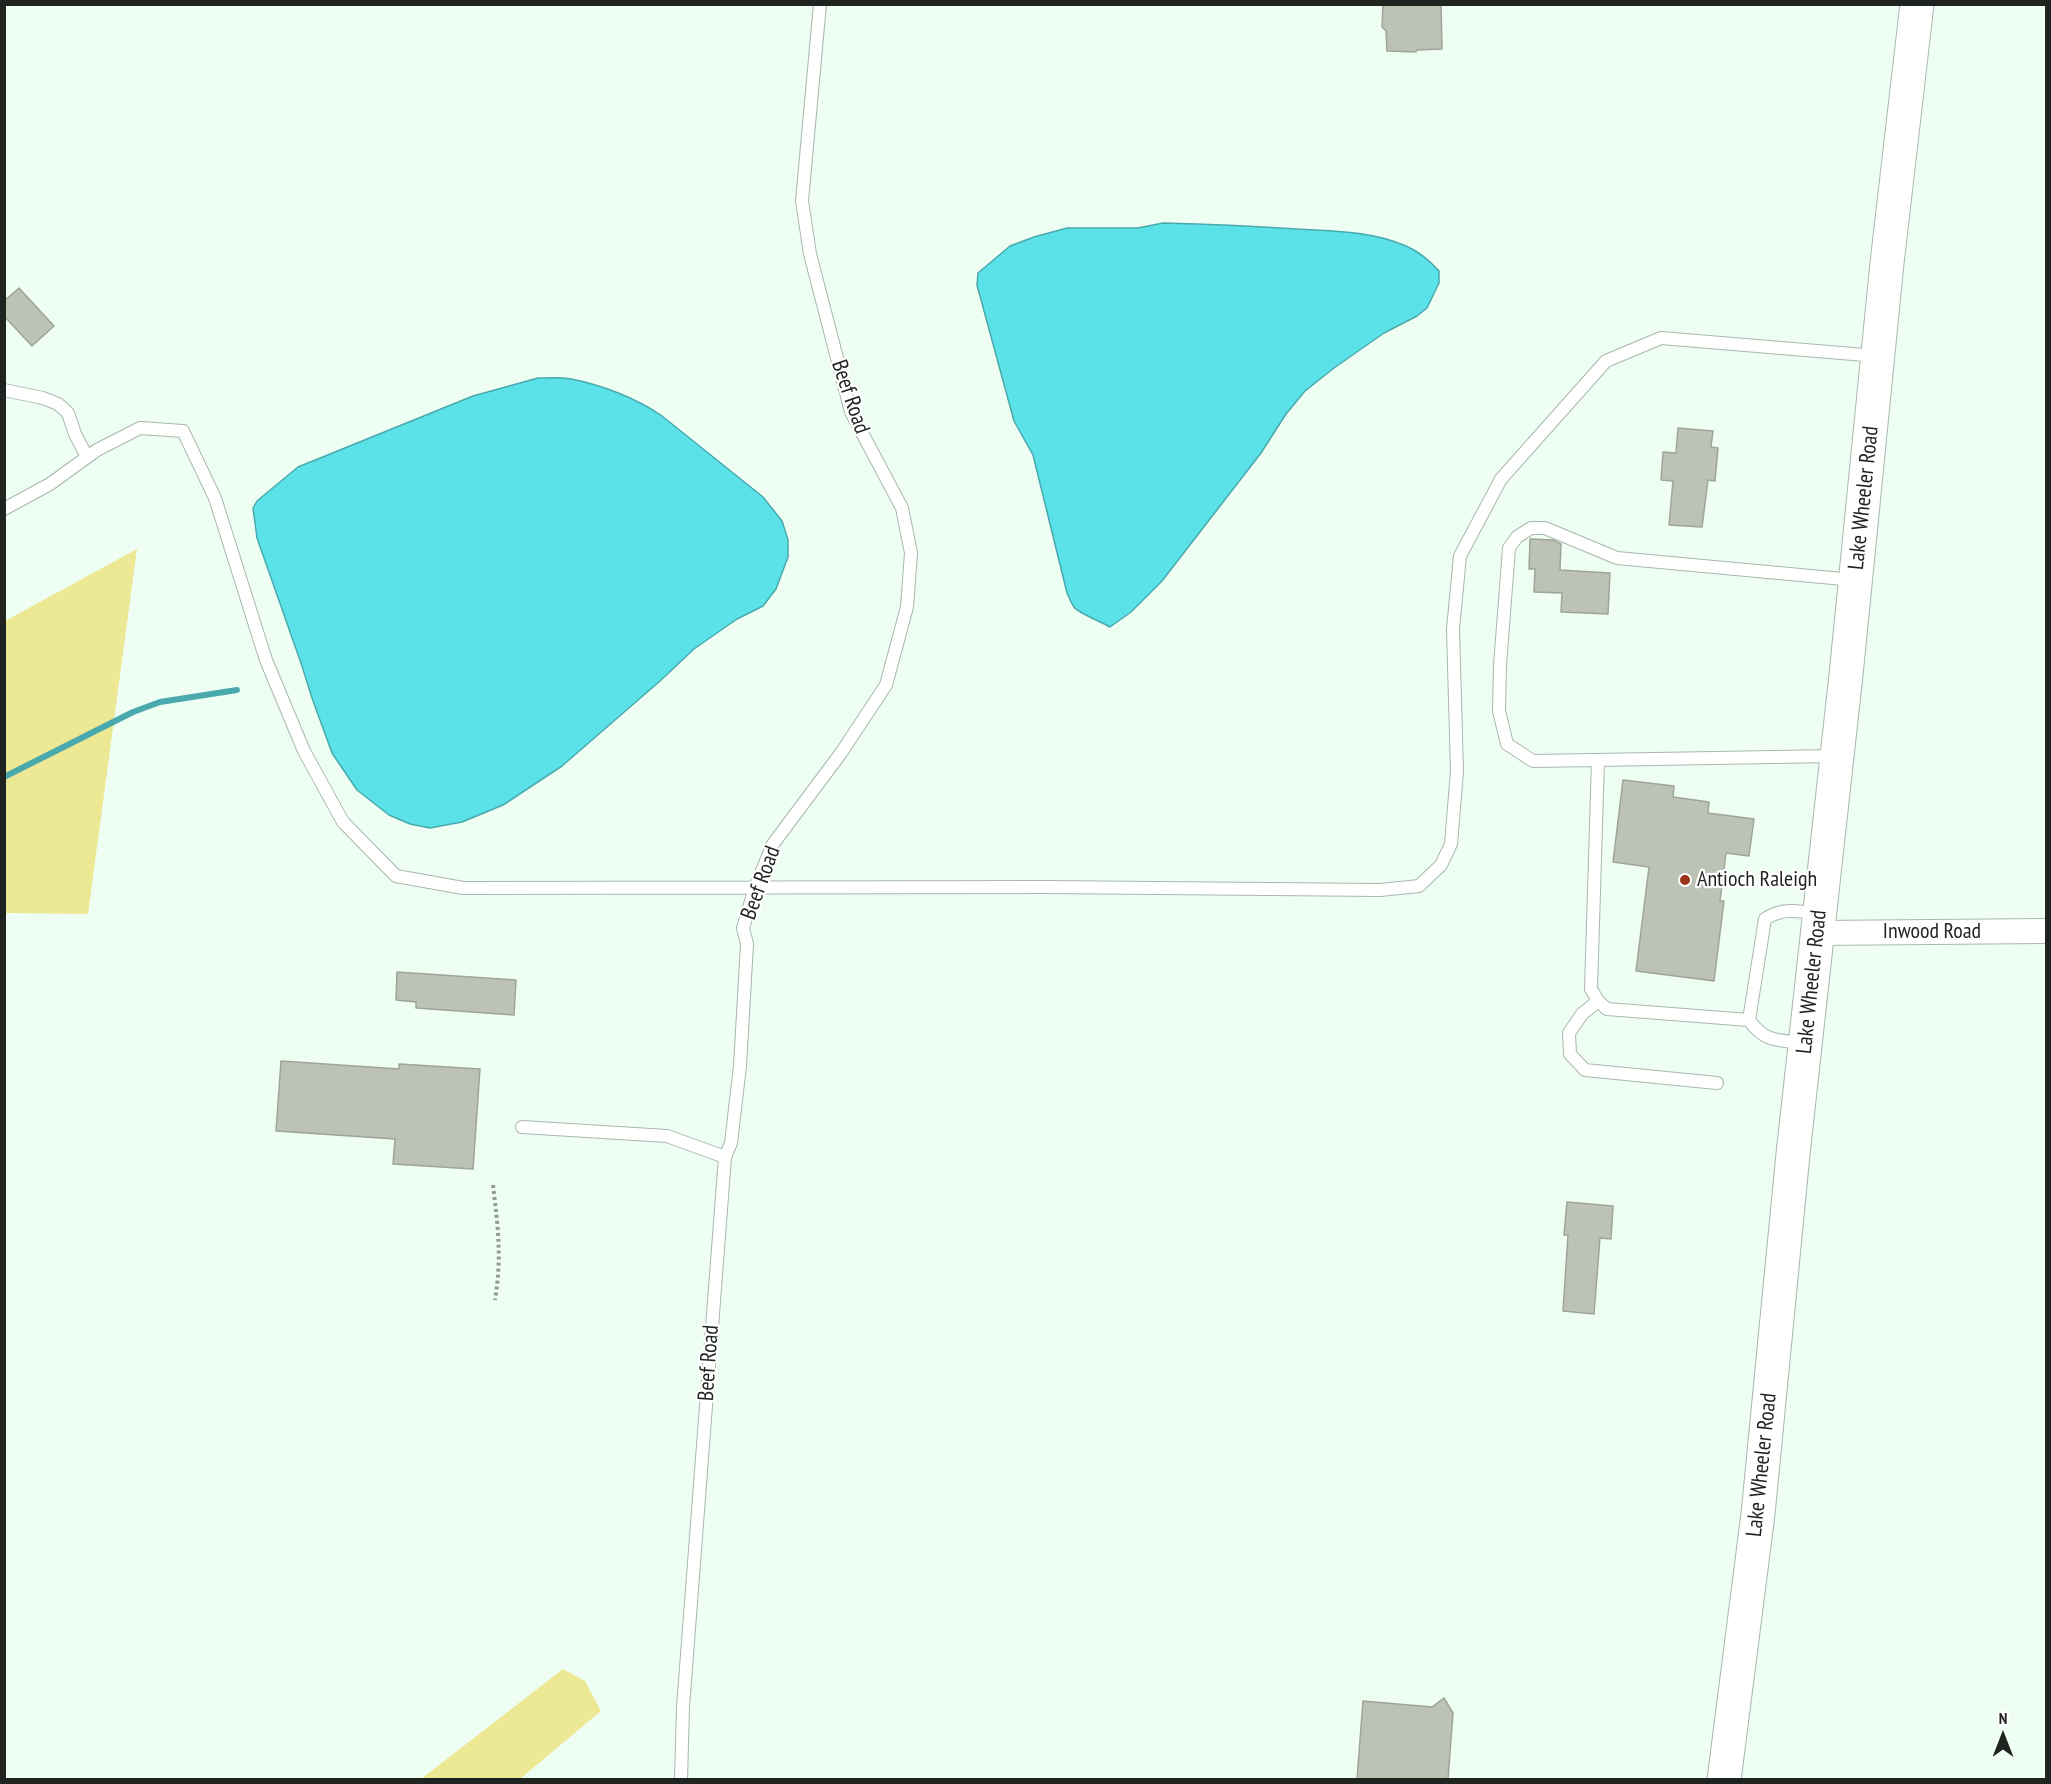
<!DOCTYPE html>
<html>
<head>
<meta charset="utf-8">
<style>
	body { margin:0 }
	#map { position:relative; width:2051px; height:1784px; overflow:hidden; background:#effef2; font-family:"PT Sans Narrow",sans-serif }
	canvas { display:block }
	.frame { position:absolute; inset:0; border:6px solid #1f2420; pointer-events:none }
	.north { position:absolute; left:1973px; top:1706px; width:60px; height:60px; -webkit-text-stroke:4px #fff; paint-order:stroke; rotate:0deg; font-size:16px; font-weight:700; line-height:24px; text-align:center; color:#1f2420 }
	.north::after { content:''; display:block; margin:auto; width:21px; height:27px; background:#1f2420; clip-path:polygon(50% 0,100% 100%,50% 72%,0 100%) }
</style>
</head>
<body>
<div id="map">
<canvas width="2051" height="1784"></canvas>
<div class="frame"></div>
<div class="north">N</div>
</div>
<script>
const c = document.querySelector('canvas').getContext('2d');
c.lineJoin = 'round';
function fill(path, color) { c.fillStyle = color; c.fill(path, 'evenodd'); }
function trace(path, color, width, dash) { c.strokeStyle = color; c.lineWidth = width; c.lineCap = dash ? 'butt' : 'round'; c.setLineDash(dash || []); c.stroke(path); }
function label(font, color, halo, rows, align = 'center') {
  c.font = font + ' "PT Sans Narrow",sans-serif'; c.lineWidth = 4.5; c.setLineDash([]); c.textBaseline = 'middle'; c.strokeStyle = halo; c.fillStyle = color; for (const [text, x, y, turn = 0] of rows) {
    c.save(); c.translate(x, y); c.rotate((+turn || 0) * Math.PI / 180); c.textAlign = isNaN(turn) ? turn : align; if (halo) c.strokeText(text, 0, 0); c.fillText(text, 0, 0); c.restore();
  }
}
fill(new Path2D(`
	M137 549 88 914 5 913V621Z
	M563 1669 585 1681 601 1711 520 1779H421Z`), '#ede894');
const water = new Path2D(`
	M1163 223C1208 224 1252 226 1297 229 1334 231 1372 231 1406 246 1420 252 1429 260 1439 271V283L1427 308 1417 316 1384 333 1334 368 1305 391 1286 414 1261 453 1162 581 1131 612 1110 627C1102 622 1078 613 1074 607 1071 603 1069 597 1067 593L1033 455 1014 421 977 285 978 273 1010 246 1034 237 1067 228H1138Z
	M538 378C548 378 560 377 571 379 602 385 636 398 662 416L763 497 782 521 788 540V557L776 589 763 606 737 619 694 649 660 681 562 766 503 805 462 822 430 828 410 824 389 815 357 790 332 753 312 698 302 666 257 538 253 508 257 501 298 467 473 396Z`);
fill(water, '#5be2e9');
trace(water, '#49a9ad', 1.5);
trace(new Path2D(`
	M4 777 133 712 160 702 237 690`), '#49a9ad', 6);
const building = new Path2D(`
	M1383 4H1441L1442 49 1417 50 1416 52 1387 51 1386 31 1382 27Z
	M19 288 54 326 32 346 4 316V301Z
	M1678 428 1713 431 1711 447 1718 448 1715 481 1708 480 1702 527 1669 525 1673 481 1661 480 1663 452 1676 453Z
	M1530 539 1553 540 1561 544 1560 570 1610 573 1608 614 1561 612 1562 593 1534 592 1535 569H1529Z
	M1623 780 1674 786 1673 797 1709 802 1708 813 1754 819 1749 856 1726 853 1720 901H1724L1714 981 1636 971 1649 867 1613 862Z
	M397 972 516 980 514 1015 416 1008V1002L396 1000Z
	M281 1061 399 1069V1064L480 1069 473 1169 393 1164 395 1139 276 1131Z
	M1567 1202 1613 1206 1611 1239 1600 1238 1594 1314 1563 1311 1568 1235H1564Z
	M1444 1698 1453 1713 1448 1779H1357L1363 1701 1432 1707Z`);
fill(building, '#bcc3b4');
trace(building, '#9ea597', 1.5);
const lane = new Path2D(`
	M4 390 43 398 58 404 68 413 75 434 87 457
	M4 509 50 484 97 450 140 428 183 431 215 498 266 660 304 751 343 822 396 876 463 888 1046 887 1380 890 1419 886 1441 865 1451 844 1457 771 1453 629 1460 556 1501 479 1606 361 1661 338 1877 356
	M1835 756 1533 761 1507 744 1499 711 1500 665 1509 548 1517 537 1531 528H1545L1617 558 1854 580
	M1598 760 1591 989 1598 1001 1607 1009 1749 1020
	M1598 1001 1582 1014 1569 1033 1570 1054 1585 1070 1717 1083
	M1804 1043C1779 1040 1765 1043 1749 1020L1765 919C1782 907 1800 911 1819 914
	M522 1127 667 1136 725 1157
	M681 1780 683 1707 725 1157 731 1143 740 1066 747 944 743 928 755 888 773 844 841 753 886 685 907 607 911 553 902 508 851 412 810 254 802 201 820 4`);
const street = new Path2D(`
	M1817 933 2046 931`);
const secondary = new Path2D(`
	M1724 1780 1758 1514 1793 1154 1846 675 1887 263 1917 4`);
trace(lane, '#a8b7ac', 14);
trace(street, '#a8b7ac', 26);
trace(secondary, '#a8b7ac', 35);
trace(new Path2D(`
	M493 1185C498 1228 502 1257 495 1300`), '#919b93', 4, [3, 3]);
trace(lane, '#fff', 12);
trace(street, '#fff', 24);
trace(secondary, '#fff', 33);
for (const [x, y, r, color] of [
	[1685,880,6,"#9c331d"]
]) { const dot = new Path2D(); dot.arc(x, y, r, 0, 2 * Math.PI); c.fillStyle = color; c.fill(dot); trace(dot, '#fff', 2); }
label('22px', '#1f2420', '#fff', [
	["Beef Road",850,397,71],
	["Lake Wheeler Road",1864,498,-84],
	["Beef Road",761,883,-70],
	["Inwood Road",1932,932],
	["Lake Wheeler Road",1812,982,-84],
	["Beef Road",709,1363,-86],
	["Lake Wheeler Road",1762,1465,-84]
]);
label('22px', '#1f2420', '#fff', [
	["Antioch Raleigh",1697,880]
], 'left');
</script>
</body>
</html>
